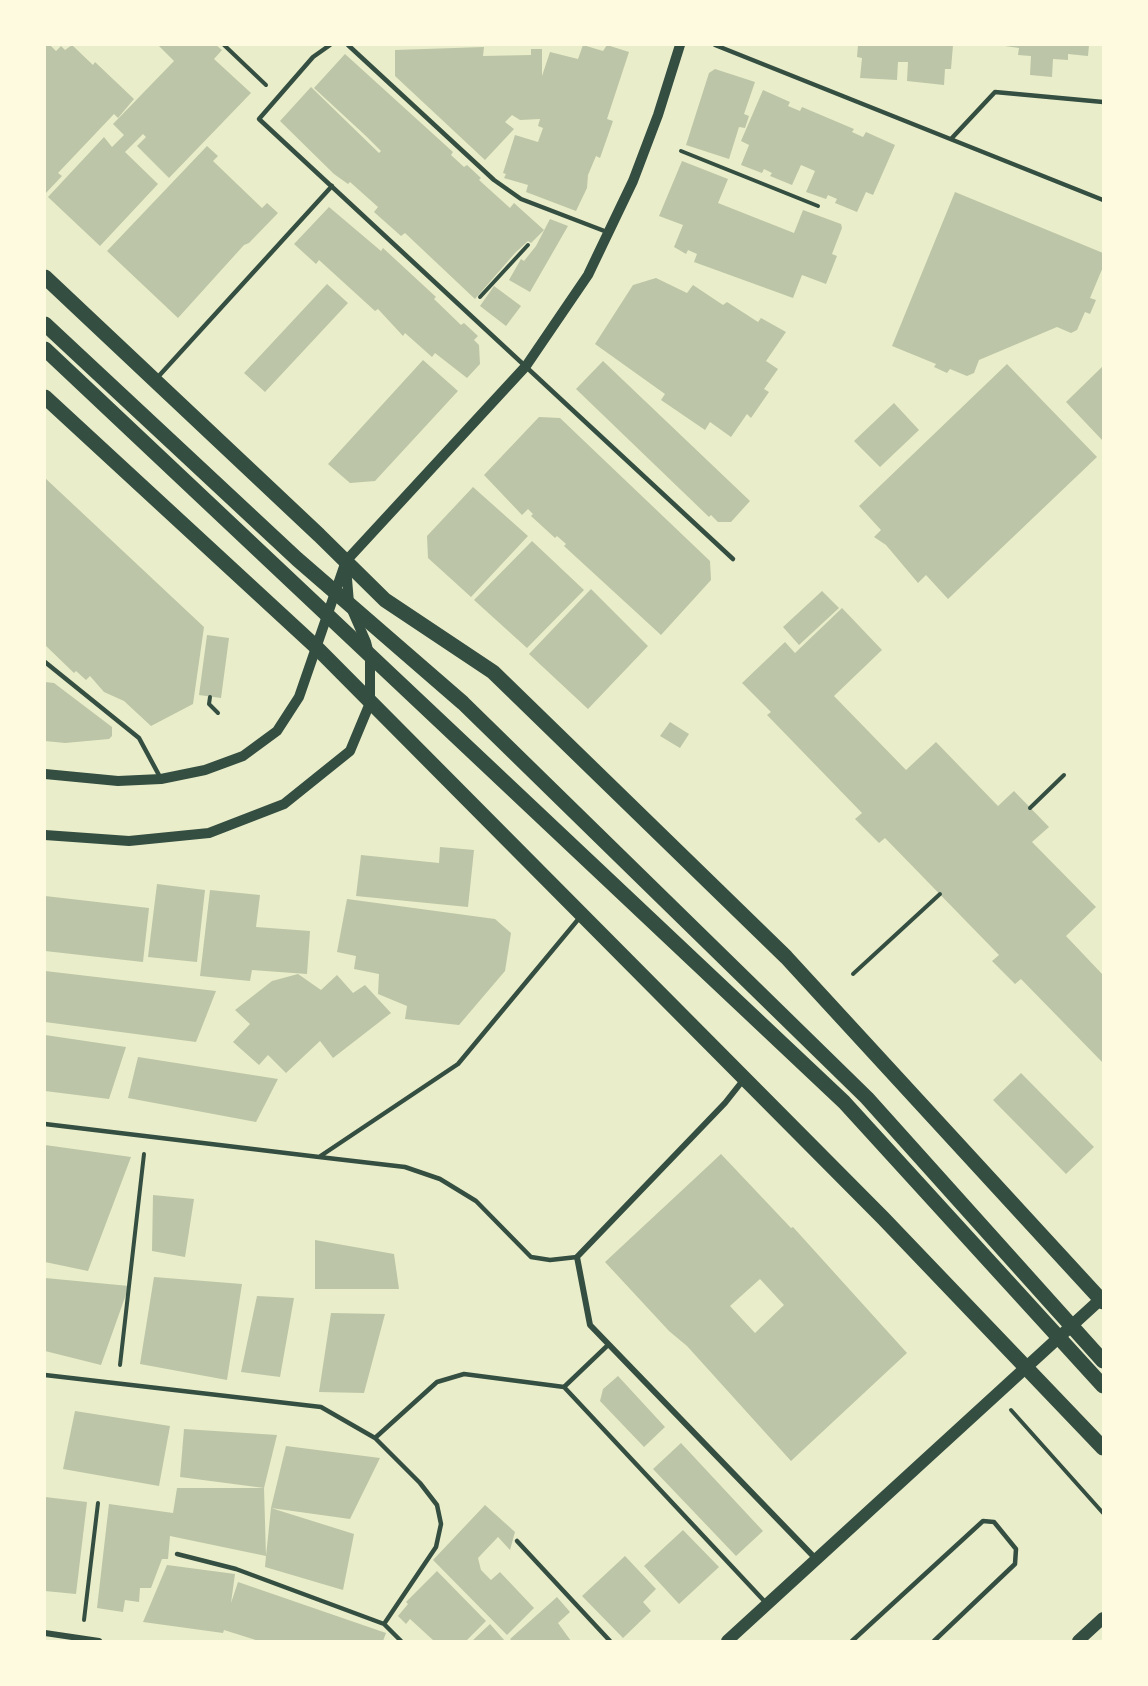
<!DOCTYPE html>
<html>
<head>
<meta charset="utf-8">
<style>
	body { margin:0 }
	#map { position:relative; width:1148px; height:1686px; overflow:hidden; background:#e9edc9; font-family:"DejaVu Sans",sans-serif }
	canvas { display:block }
	.frame { position:absolute; inset:0; border:46px solid #fefae0; pointer-events:none }
</style>
</head>
<body>
<div id="map">
<canvas width="1148" height="1686"></canvas>
<div class="frame"></div>
</div>
<script>
const c = document.querySelector('canvas').getContext('2d');
c.lineJoin = 'round';
function fill(path, color) { c.fillStyle = color; c.fill(path, 'evenodd'); }
function trace(path, color, width, dash) { c.strokeStyle = color; c.lineWidth = width; c.lineCap = dash ? 'butt' : 'round'; c.setLineDash(dash || []); c.stroke(path); }
fill(new Path2D(`
	M45 45H50L56 51 61 46 65 50 72 45 93 65 95 62 134 99 118 118 114 114 58 173 62 176 45 194Z
	M158 45H216L222 50 214 59 251 93 169 178 137 146 146 137 143 134 125 152 158 184 100 246 48 197 104 137 112 147 124 135 113 124 174 61Z
	M583 45 603 51 607 45 629 52 607 119 613 121 600 158 596 156 588 175 587 188 576 211 526 192 528 185 504 178 506 174 503 173 515 135 538 142 543 128 538 126 540 119 520 120 512 115 505 122 514 129 485 160 395 76V50L484 47 483 56 531 55V49H542V76L550 52 578 59Z
	M858 45H953L951 69H945L944 85 907 81 908 62H898L897 80 860 78 862 58 857 57Z
	M998 45H1089L1088 56 1068 54V60L1053 59 1052 77 1030 75 1031 56 1018 55 1019 48Z
	M345 54 453 152 451 155 464 167 467 165 481 178 479 180 510 208 514 203 544 230 531 243 528 241 515 253 475 299 405 233 401 236 374 212 378 207 350 182 348 184 334 174 280 121 311 87 379 153 381 151 367 137 314 88Z
	M715 69 755 82 744 114 749 116 745 128 739 127 729 159 686 145 709 73Z
	M763 90 790 102 788 106 800 111 802 107 854 129 852 132 863 137 866 132 895 145 873 195 866 192 857 212 835 203 837 199 828 195 826 199 806 192 815 171 801 165 792 185 770 176 772 173 764 169 762 173 741 165 749 145 741 141Z
	M207 146 218 156 213 161 262 208 267 203 278 213 249 243 244 245 178 318 107 251Z
	M682 161 728 179 718 203 794 233 803 210 841 224 842 228 832 254 837 256 826 284 802 275 793 298 694 262 697 254 688 250 686 254 674 247 683 225 659 216Z
	M955 192 1103 253V267L1090 298 1096 300 1090 314 1085 312 1077 330 1071 333 1057 327 979 360 974 373 967 376 950 369 947 373 934 367 936 364 892 346Z
	M329 207 381 251 383 248 436 297 434 299 461 325 464 323 478 336 474 340 479 345 480 364 467 378 435 353 432 357 405 333 403 336 378 309 375 311 319 260 316 264 294 244Z
	M550 219 568 226 530 292 509 280 521 259 524 261 536 246Z
	M656 278 687 293 693 285 723 305 727 302 758 322 761 318 786 332 766 361 778 369 764 389 769 392 751 418 747 414 731 437 710 422 705 430 661 400 665 394 595 344 633 285Z
	M327 284 348 303 265 392 244 373Z
	M494 286 521 306 506 326 480 306Z
	M423 360 458 391 375 481 350 483 328 464Z
	M603 361 750 501 731 522H718L711 515 709 517 576 389Z
	M1007 364 1097 457 948 599 926 575 918 583 886 545 874 537 881 530 859 506Z
	M1103 366V439L1102 440 1066 402Z
	M894 403 919 430 880 467 854 441Z
	M539 417 560 418 710 561 711 580 661 635 564 546 566 544 557 536 555 538 531 516 533 514 528 509 522 515 484 475Z
	M45 478 204 627 193 704 151 726 124 701 104 692 90 676 86 680 76 671 74 673 45 645Z
	M473 487 528 536 471 597 428 558 427 536Z
	M532 541 584 590 527 648 474 600Z
	M591 589 648 646 588 709 529 654Z
	M822 591 839 608 799 645 783 627Z
	M842 608 882 650 834 696 906 770 936 742 998 806 1014 791 1049 827 1032 842 1096 907 1066 936 1103 975V1063L1021 979 1015 984 992 961 999 955 885 838 879 843 855 819 862 813 767 715 771 712 742 683 785 642 795 653Z
	M207 635 229 638 221 698 199 695Z
	M45 682 54 683 112 727V736L109 739 65 743 45 741Z
	M670 722 689 734 680 748 660 736Z
	M440 847 474 850 468 907 356 896 361 855 439 863Z
	M157 884 205 890 197 962 148 957Z
	M210 890 260 895 256 927 310 931 307 974 252 970 250 981 200 976Z
	M45 896 149 908 143 962 45 951Z
	M347 899 495 919 511 933 505 971 459 1025 405 1019 407 1006 378 994 379 974 354 969 356 956 337 952Z
	M45 971 216 991 196 1042 45 1022Z
	M298 974 321 990 337 975 353 993 365 985 391 1013 333 1058 320 1041 286 1073 268 1055 259 1065 233 1042 250 1024 235 1010 272 981Z
	M45 1035 126 1047 109 1099 45 1091Z
	M138 1057 278 1079 256 1122 128 1098Z
	M1021 1073 1094 1147 1066 1174 993 1100Z
	M45 1145 131 1157 88 1271 45 1262Z
	M721 1154 791 1228 793 1227 907 1353 791 1461 687 1346 669 1331 605 1262ZM760 1279 784 1305 755 1333 730 1306Z
	M153 1195 194 1199 185 1257 152 1251Z
	M315 1240 394 1254 399 1289H315Z
	M154 1277 242 1284 227 1380 140 1364Z
	M45 1278 129 1286 101 1365 45 1351Z
	M257 1296 294 1298 280 1377 241 1372Z
	M331 1313 385 1314 364 1393 319 1392Z
	M618 1376 665 1427 644 1447 600 1401 603 1389Z
	M75 1411 170 1426 159 1486 63 1469Z
	M184 1429 277 1435 264 1488 180 1477Z
	M681 1443 763 1531 736 1556 653 1469Z
	M286 1446 380 1458 350 1519 271 1508Z
	M177 1488H264L266 1556 271 1508 354 1534 343 1590 265 1567 266 1556 170 1536 168 1559H162L151 1588H140L139 1602 125 1600 123 1612 97 1608 109 1504 173 1513Z
	M45 1497 87 1502 76 1594 45 1591Z
	M485 1505 515 1532 510 1550 498 1537 478 1558 481 1570 491 1580 500 1572 534 1608 507 1635 433 1560Z
	M683 1530 719 1567 679 1604 644 1566Z
	M625 1556 656 1589 643 1602 651 1611 623 1638 582 1596Z
	M167 1565 235 1574 231 1603 238 1582 386 1633 383 1641H259L224 1630 223 1633 143 1622Z
	M437 1571 486 1621 466 1641H434L410 1619 406 1624 398 1616 408 1604 406 1602Z
	M557 1597 570 1612 558 1623 571 1641H512L510 1639Z
	M490 1624 505 1641H472Z`), '#bcc5a7');
trace(new Path2D(`
	M224 45 266 85
	M681 151 818 206
	M480 297 528 245
	M210 697 209 704 218 713
	M1030 808 1064 775
	M853 974 940 894
	M120 1365 144 1154
	M1011 1410 1103 1513
	M84 1620 98 1503`), '#344e41', 4);
trace(new Path2D(`
	M330 45 313 57 259 119 733 559
	M348 45 494 180 521 199 607 232
	M715 45 1103 200
	M951 139 995 92 1103 102
	M157 378 332 186
	M45 662 139 738 160 777
	M45 1124 319 1157 458 1064 581 916
	M319 1157 405 1167 440 1179 476 1201 531 1257 550 1260 577 1257
	M45 1375 321 1407 375 1438 420 1483 437 1505 441 1524 436 1547 384 1624
	M564 1387 767 1604
	M375 1438 437 1382 464 1374 564 1387 608 1345
	M517 1541 610 1641
	M177 1554 236 1569 384 1624 401 1641
	M852 1641 983 1521 994 1522 1016 1549 1015 1564 934 1641`), '#344e41', 4.5);
trace(new Path2D(`
	M744 1079 725 1103 577 1257 590 1325 816 1559
	M45 1633 99 1641`), '#344e41', 6);
trace(new Path2D(`
	M45 774 118 781 161 779 205 770 243 756 277 731 299 697 346 561 526 366 588 275 633 181 658 115 680 45
	M45 835 129 841 209 833 284 804 350 751 370 703V658L366 642 349 603 346 567`), '#344e41', 10);
trace(new Path2D(`
	M727 1641 1103 1297
	M1078 1641 1103 1618`), '#344e41', 12);
trace(new Path2D(`
	M45 277 319 535 385 600 493 672 786 957 1103 1302
	M45 324 297 559 463 703 867 1098 1103 1361
	M45 349 844 1102 1103 1386
	M45 397 315 646 883 1218 1103 1448`), '#344e41', 15);
</script>
</body>
</html>
